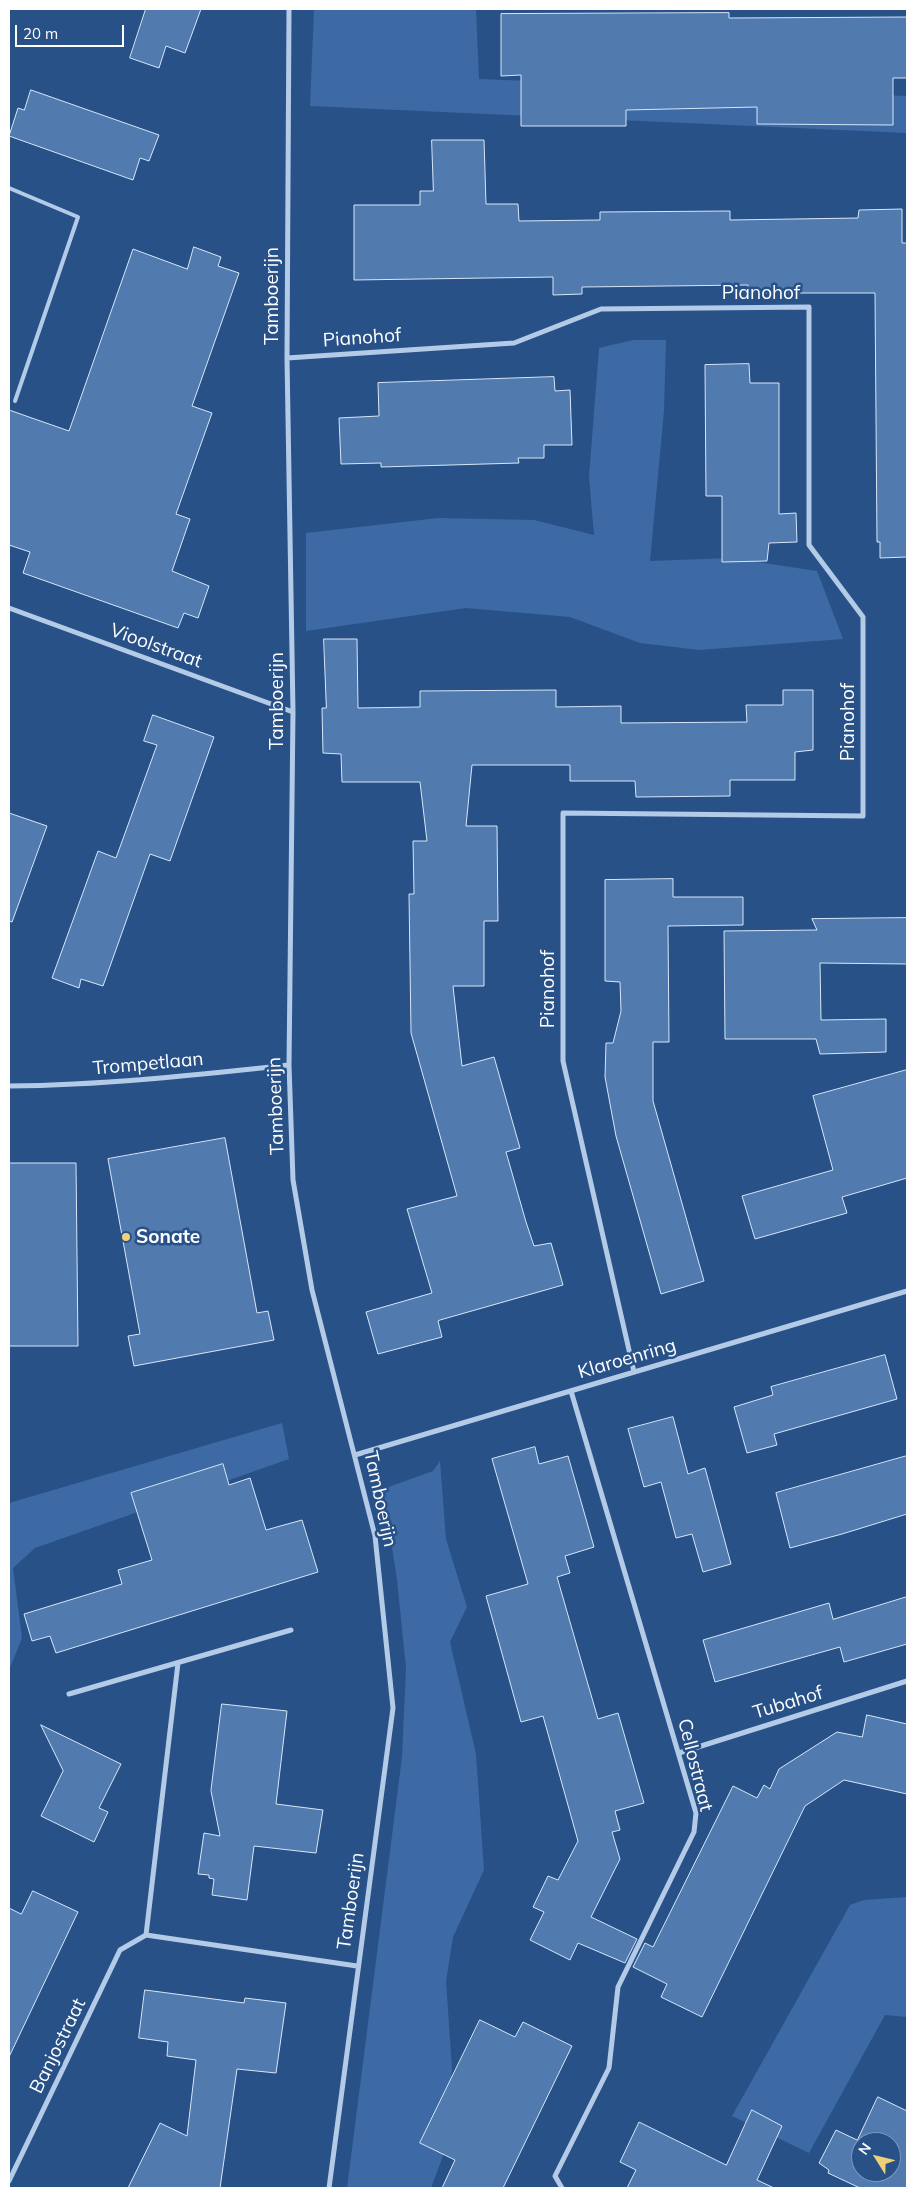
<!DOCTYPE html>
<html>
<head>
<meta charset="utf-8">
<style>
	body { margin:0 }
	#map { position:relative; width:916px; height:2197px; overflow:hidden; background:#285188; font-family:Mulish,sans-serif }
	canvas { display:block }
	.frame { position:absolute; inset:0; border:10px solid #fff; pointer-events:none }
	.north { position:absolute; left:851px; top:2132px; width:50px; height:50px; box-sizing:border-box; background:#285188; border:1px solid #7e97b8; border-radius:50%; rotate:306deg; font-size:14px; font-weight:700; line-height:20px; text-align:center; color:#fff }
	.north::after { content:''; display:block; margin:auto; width:18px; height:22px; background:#f0cf7a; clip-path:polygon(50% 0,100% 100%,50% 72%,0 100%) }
	.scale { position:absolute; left:15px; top:25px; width:109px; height:22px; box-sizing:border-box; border:2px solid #fff; border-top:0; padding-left:6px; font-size:15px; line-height:18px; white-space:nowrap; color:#fff; -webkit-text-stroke:4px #285188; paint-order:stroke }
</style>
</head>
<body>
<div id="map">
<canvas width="916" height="2197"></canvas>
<div class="frame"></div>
<div class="north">N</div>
<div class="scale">20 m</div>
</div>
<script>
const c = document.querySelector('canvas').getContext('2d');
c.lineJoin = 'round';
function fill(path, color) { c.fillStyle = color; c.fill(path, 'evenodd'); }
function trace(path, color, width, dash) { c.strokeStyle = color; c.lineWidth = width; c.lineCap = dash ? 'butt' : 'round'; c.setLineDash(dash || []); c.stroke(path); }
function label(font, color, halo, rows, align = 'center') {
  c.font = font + ' Mulish,sans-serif'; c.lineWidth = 5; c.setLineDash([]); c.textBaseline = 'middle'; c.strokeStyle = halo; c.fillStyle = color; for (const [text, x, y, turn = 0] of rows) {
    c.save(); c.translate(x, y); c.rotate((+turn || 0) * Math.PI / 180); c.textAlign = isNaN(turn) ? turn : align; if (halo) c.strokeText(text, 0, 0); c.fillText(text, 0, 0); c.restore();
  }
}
fill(new Path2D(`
	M314 9H476L479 79 907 96V133L310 106Z
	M633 340H666L664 411 650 561 731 558 817 571 843 639 699 650 640 643 570 617 466 608 306 631V533L438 518 534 520 594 535 589 477 599 348Z
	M282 1423 289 1459 35 1548 13 1568 22 1638 9 1670V1503Z
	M440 1461 446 1539 467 1607 450 1642 476 1754 484 1870 453 1937 446 1981 452 2069 444 2153 431 2188H347L402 1757 406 1668 397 1580 383 1489 433 1471Z
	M907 1897V2017L885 2015 809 2153 732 2116 850 1905 864 1900Z`), '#3d6aa4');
const building = new Path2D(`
	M146 9H201L185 53 166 46 159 68 130 58Z
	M729 13V18L907 17V78H893V125L757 124V107L626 110V126H521V75L501 76V14Z
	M31 90 159 135 149 161 140 158 133 180 9 136 18 108 24 110Z
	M432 140H484L486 204H518L519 221 600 220V212L730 211V220L858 218 859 210 902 209V243H907V557L880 558V542H877L875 293H748V285L582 287V294L553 295V277L354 280V205H420V191H433Z
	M194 247 221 257 218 266 239 273 192 406 212 413 176 514 190 519 172 571 209 586 198 618 184 613 178 628 23 573 30 552 9 545V410L69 431 133 249 187 269Z
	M749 364 750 383H779V514L796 513 797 542 769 543 767 561 722 562V496H706L705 365Z
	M554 377 555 391 570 390 572 445H544V458H518L519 463 381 467V463L341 464 339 418 379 416 378 383Z
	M324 639H357L358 708 420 707V691L556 690V707L621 706V723L747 722 746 705H783V690H813V750L795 752V780H730V796L636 797 635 781H570V765H472L466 826H497L498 921H484V986H453L462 1066 494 1057 520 1148 506 1152 526 1222 534 1246 551 1243 563 1285 440 1320 438 1321 442 1337 378 1354 366 1312 432 1293 407 1209 457 1196 411 1033 409 894H414L413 841H427L420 782H342L341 754 323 753 322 708H326Z
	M153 715 214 737 170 861 150 854 103 986 81 979 79 988 52 978 98 851 116 858 157 745 144 741Z
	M9 813 47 826 12 922 9 921Z
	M673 879V897H743V925L668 926 669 1042H653V1101L704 1281 661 1294 616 1136 605 1077 606 1043H613L621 1011 620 982 605 981V880Z
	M907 918V964L820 963 821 1020 886 1019V1052L820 1054 816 1039H725L724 931 817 930 812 919Z
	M907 1070V1178L842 1197 847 1213 755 1239 742 1196 833 1170 813 1096Z
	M225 1138 257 1313 268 1311 274 1340 134 1366 128 1336 140 1334 108 1159Z
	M9 1163H76L78 1346H9Z
	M885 1355 897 1399 774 1434 777 1445 747 1453 734 1407 773 1395 771 1387Z
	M673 1417 688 1474 705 1468 731 1564 703 1572 692 1534 676 1538 661 1482 644 1487 628 1429Z
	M535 1447 539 1464 568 1456 594 1547 565 1556 570 1573 557 1577 598 1719 618 1713 644 1803 615 1811 620 1830 612 1832 620 1859 591 1917 637 1939 625 1963 578 1943 570 1960 530 1940 544 1912 533 1907 548 1876 558 1880 578 1841 543 1716 521 1722 486 1596 528 1584 492 1459Z
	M907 1456V1514L842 1534 790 1548 776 1493Z
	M223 1464 229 1485 250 1478 266 1530 302 1520 318 1572 56 1653 50 1636 32 1641 24 1614 122 1584 118 1570 152 1560 131 1493Z
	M907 1597V1644L844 1662 840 1647 715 1682 703 1640 829 1603 833 1619Z
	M222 1704 287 1711 276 1804 323 1810 316 1853 254 1846 247 1900 212 1895 214 1879 209 1878V1875L198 1874 204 1833 220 1836 211 1791Z
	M867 1715 907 1724V1794L844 1780 805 1806 702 2017 661 1997 667 1984 633 1967 645 1943 653 1947 733 1786 757 1798 764 1785 770 1789 779 1769 837 1732 862 1737Z
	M41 1725 121 1764 99 1808 108 1812 94 1842 41 1816 63 1771Z
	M33 1891 78 1912 9 2057V1908L21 1914Z
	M145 1990 244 2003 245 1998 286 2003 276 2073 237 2069 220 2188H128L160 2123 187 2136 196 2060 167 2056 168 2042 139 2038Z
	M480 2020 515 2037 523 2022 572 2046 503 2188H442L455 2160 420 2143Z
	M878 2097 907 2111V2188H860L828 2173 829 2170 819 2163 836 2130 857 2140ZM861 2142H891V2172H861Z
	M752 2110 782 2126 757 2180 774 2188H627L636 2170 620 2162 639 2122 726 2165Z`);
fill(building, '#517aaf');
trace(building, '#d8e6f7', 1);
trace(new Path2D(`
	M9 188 78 217 15 401`), '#b4cbe8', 4);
trace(new Path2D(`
	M289 9 287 358 293 712 289 1065 293 1180 312 1290 375 1536 393 1708 329 2188
	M287 358 514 343 601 309 809 307V545L863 617V816L563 813V1061L634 1372
	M9 608 293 712
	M9 1086C103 1085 195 1075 289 1065
	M355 1455 907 1291
	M69 1694 291 1630
	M679 1753 907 1681
	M146 1935 178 1663
	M9 2181 120 1950 146 1935 357 1966
	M562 2188 555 2176 609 2068 618 1987 694 1832 696 1813 571 1391`), '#b4cbe8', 5);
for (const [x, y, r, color] of [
	[126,1237,5,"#f0cf7a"]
]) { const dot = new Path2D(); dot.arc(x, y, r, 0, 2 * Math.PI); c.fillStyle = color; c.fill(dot); trace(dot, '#285188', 2); }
label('19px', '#fff', '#285188', [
	["Pianohof",761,293],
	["Tamboerijn",272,296,-90],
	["Pianohof",362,338,-4],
	["Vioolstraat",156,646,20],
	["Tamboerijn",277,701,-90],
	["Pianohof",848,722,-90],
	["Pianohof",548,989,-90],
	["Trompetlaan",148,1064,-5],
	["Tamboerijn",276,1106,-92],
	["Klaroenring",627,1359,-16],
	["Tamboerijn",380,1499,78],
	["Tubahof",788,1703,-17],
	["Cellostraat",695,1765,76],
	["Tamboerijn",351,1901,-82],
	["Banjostraat",58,2046,-64]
]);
label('bold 19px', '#fff', '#285188', [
	["Sonate",136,1237]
], 'left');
</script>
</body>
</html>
